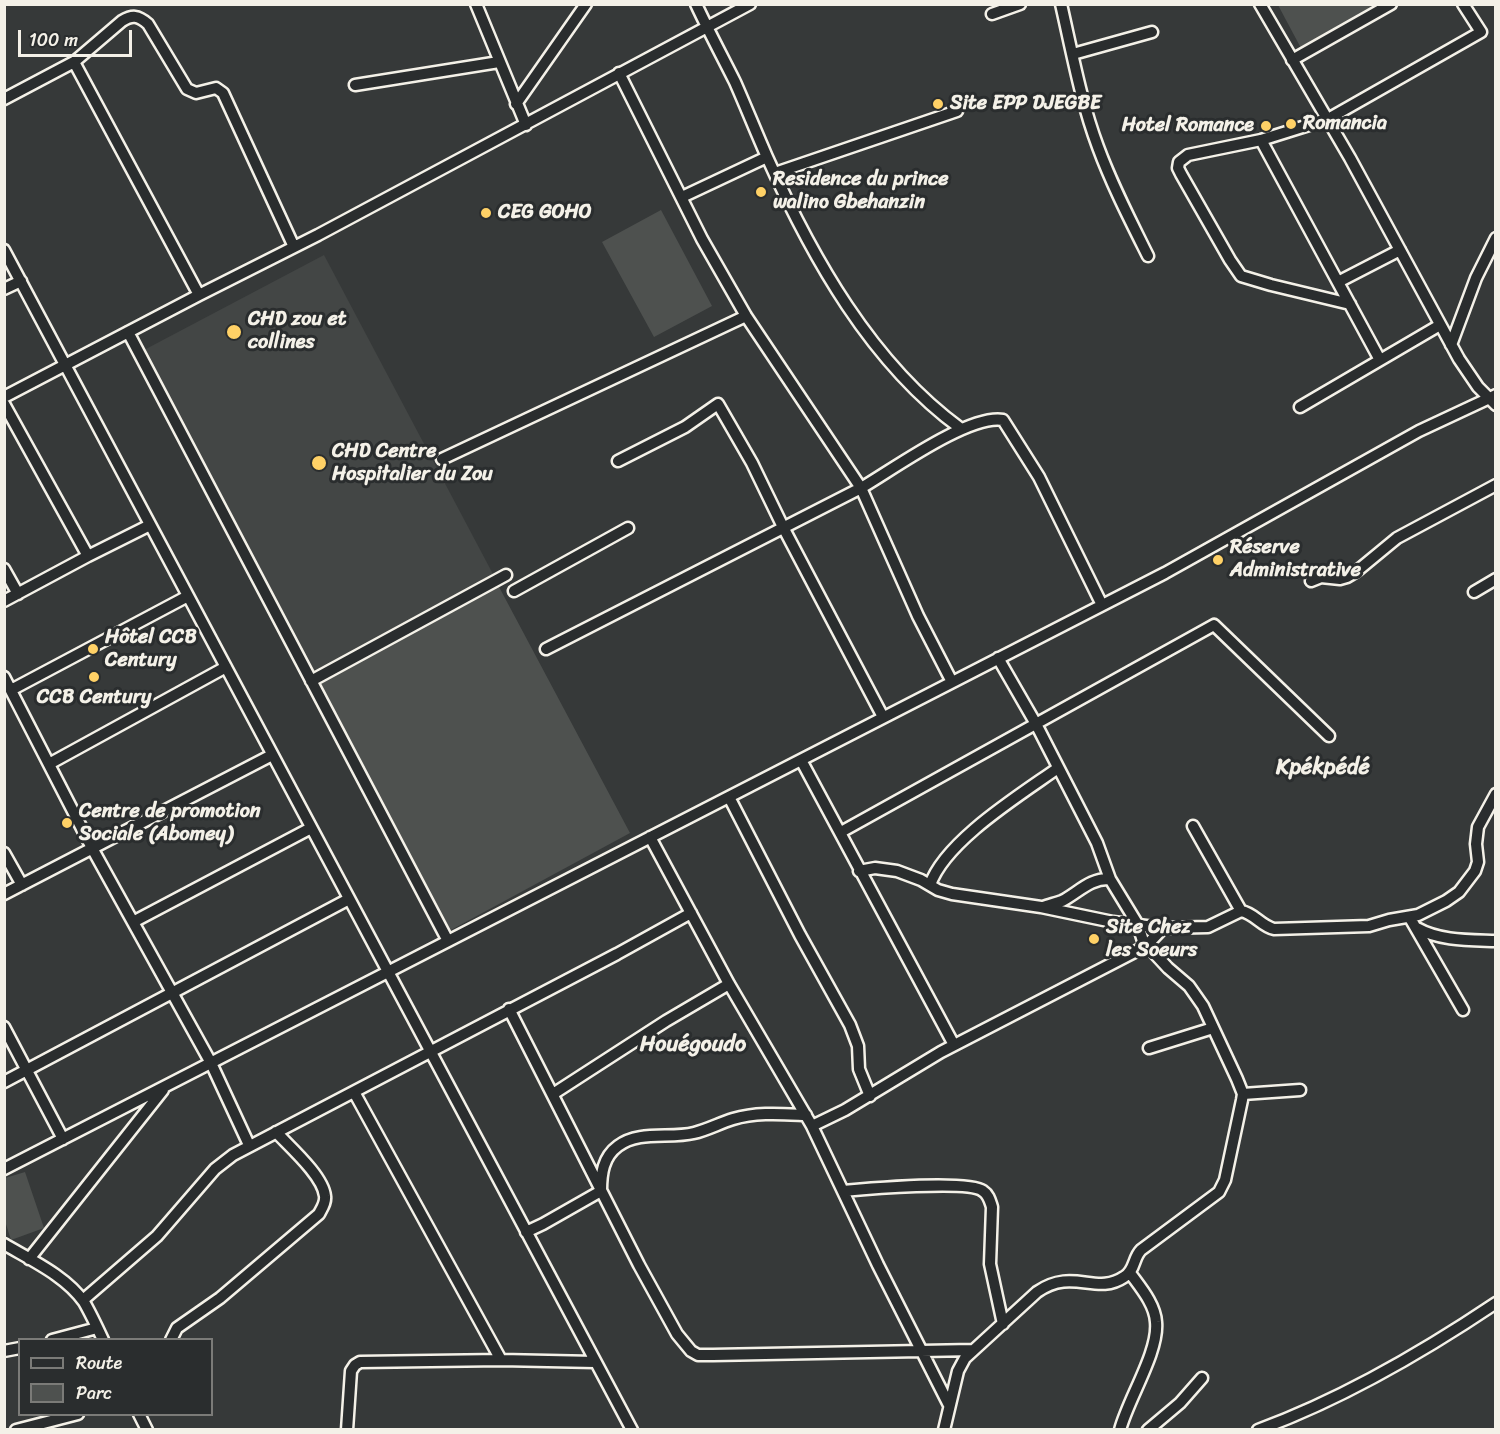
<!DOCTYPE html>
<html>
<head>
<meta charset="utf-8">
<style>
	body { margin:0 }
	#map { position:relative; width:1500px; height:1434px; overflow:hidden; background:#363939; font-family:Sriracha,sans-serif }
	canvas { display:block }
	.frame { position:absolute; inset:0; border:6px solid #f4f1e8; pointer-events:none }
	.legend { position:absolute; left:18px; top:1338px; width:195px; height:78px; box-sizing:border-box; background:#2a2d2e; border:2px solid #7b7b78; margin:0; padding:8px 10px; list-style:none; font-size:18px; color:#f4f1e8 }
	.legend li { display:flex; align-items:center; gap:12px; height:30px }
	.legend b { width:30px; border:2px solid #7b7b78 }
	.scale { position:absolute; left:18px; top:30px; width:114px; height:27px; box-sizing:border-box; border:3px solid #f4f1e8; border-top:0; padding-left:8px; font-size:18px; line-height:21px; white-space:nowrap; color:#f4f1e8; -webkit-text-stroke:4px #2a2d2e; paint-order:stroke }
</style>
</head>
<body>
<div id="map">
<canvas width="1500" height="1434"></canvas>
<div class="frame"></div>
<ul class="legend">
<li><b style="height:8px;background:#2a2d2e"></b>Route</li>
<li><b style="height:16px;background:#4e514f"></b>Parc</li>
</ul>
<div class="scale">100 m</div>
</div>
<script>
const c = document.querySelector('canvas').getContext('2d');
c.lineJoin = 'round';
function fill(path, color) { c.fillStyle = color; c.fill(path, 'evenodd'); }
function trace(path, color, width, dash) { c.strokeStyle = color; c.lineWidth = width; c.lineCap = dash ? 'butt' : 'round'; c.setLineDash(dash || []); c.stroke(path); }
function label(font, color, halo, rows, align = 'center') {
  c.font = font + ' Sriracha,sans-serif'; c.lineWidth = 6; c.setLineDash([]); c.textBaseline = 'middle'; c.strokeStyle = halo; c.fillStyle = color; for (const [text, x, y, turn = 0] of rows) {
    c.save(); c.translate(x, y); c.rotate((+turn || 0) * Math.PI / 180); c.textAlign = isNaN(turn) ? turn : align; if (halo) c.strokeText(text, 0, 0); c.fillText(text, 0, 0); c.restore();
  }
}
fill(new Path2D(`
	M324 255 494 576 313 674 144 350Z`), '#434645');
fill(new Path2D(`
	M1278 5H1386L1302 50Z
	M661 210 712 306 654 337 602 242Z
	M498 585 630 833 449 931 319 682Z
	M25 1172 44 1228 11 1240 5 1221V1178Z`), '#4e514f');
const minor = new Path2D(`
	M476 4 526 125
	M696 4C708 30 722 56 735 82 746 107 756 132 767 157 812 257 871 363 960 428
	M1061 4C1072 52 1081 102 1098 147 1112 185 1130 220 1148 256
	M1260 4 1350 158 1459 359 1478 387 1496 405
	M992 14 1020 4
	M1073 54 1152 32
	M1292 60 1391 4
	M74 62 199 295
	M619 73 702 239 746 316 861 488C892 470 969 414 1003 420L1039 477 1102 605
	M355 85 499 62
	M4 99 74 62 122 21C132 15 138 15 148 24L187 89 196 93 216 88 223 93 294 247
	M516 104 586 4
	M1261 140 1380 360
	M775 173 957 111
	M682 197 767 157
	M4 250 632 1430
	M1338 282 1400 250
	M4 289 21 281
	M1350 304 1271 285 1241 276 1230 260 1181 174 1178 168 1179 162 1188 155 1261 140 1328 119 1481 32 1463 4
	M128 332 448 941
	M1451 345 1476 278 1496 238
	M4 397 199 295 318 235 750 4
	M4 404 88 556
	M1300 407 1440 325
	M442 459 746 316
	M618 461 685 427 718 404 752 463 783 527 883 717
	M4 569 18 594
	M1311 581 1321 577 1340 579 1347 577 1357 571 1397 538 1496 485
	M514 591 628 528
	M1474 592 1496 579
	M4 601 88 556 150 525
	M546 649 861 488 918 616 952 682
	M4 677 92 848 211 1063 249 1145
	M311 681 506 575
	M11 690 188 596
	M801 760 954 1045
	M49 764 226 667
	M729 797 800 935 850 1025 858 1046 859 1069 870 1096
	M1193 826 1241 911
	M841 832 1214 625 1329 736
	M650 837 729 984 812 1126 878 1265 949 1405
	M4 853 22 885
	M859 871 875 868 897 871 921 880 938 890 952 894 1041 907 1113 922 1163 928 1208 927 1241 911C1254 913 1261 926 1274 929L1369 926 1389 920 1418 915 1446 901 1459 892 1475 871 1478 862 1476 844 1478 827 1496 794
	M930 885C945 841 1020 795 1058 768
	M4 894 272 755
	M1043 907C1049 905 1056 903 1062 901 1079 892 1090 878 1110 879
	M1410 918 1463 1010
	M133 922 311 828
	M1417 928C1440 941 1469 940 1496 941
	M509 1009 639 1265 677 1334 691 1351 698 1355H713L973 1350
	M4 1027 63 1139
	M1149 1048 1213 1028
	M4 1082 349 899
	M354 1092 501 1360
	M553 1094 666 1021 729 984
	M1243 1094 1300 1090
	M812 1126 845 1110 941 1052 1146 946 1163 928
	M4 1169 1165 573 1419 431 1496 395
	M843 1191C865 1189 969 1180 983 1191 989 1195 990 1201 992 1207L990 1264 1003 1324
	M526 1232 543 1224 601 1191C601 1174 603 1157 618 1146 639 1130 670 1139 694 1133 707 1130 720 1123 733 1119 757 1112 781 1114 806 1115
	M4 1244C31 1260 66 1276 84 1302 91 1314 97 1327 103 1340
	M29 1259 163 1090
	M83 1300 157 1236 215 1169 233 1155 617 954 691 913
	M52 1340 97 1328
	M171 1340 177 1328 220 1298 319 1214C322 1208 326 1203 325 1196 323 1176 290 1147 276 1132
	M4 1351 20 1348
	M139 1414 147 1430
	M16 1430 78 1414
	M347 1430 351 1371 355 1365 360 1362 501 1360 595 1362
	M944 1430 958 1371 965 1358 1037 1292C1073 1267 1096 1296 1124 1277 1135 1271 1133 1258 1141 1250L1219 1192 1225 1180 1242 1100 1243 1094 1237 1079 1203 1006 1189 986 1168 968 1143 941 1138 925 1110 879 1097 843 1036 724 998 658
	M1120 1430C1128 1399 1159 1352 1156 1322 1155 1304 1140 1287 1130 1273
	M1148 1430 1180 1403 1202 1378
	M1258 1430C1340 1400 1423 1352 1496 1303`);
trace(minor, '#f4f1e8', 15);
trace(minor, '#2a2d2e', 10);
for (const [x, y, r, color] of [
	[938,104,6,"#ffd166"],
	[1291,124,6,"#ffd166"],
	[1266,126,6,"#ffd166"],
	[761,192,6,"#ffd166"],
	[486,213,6,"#ffd166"],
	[234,332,8,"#ffd166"],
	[319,463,8,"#ffd166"],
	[1218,560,6,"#ffd166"],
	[93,649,6,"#ffd166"],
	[94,677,6,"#ffd166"],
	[67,823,6,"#ffd166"],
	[1094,939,6,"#ffd166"]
]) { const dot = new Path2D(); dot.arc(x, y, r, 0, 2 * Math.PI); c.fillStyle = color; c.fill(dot); trace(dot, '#2a2d2e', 2); }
label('bold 20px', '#f4f1e8', '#2a2d2e', [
	["Site EPP DJEGBE",950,104],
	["Romancia",1303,124],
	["Hotel Romance",1254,126,"right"],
	["Residence du prince",773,180],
	["walino Gbehanzin",773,203],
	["CEG GOHO",498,213],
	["CHD zou et",248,320],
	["collines",248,343],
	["CHD Centre",332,452],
	["Hospitalier du Zou",332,475],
	["Réserve",1230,548],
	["Administrative",1230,571],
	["Hôtel CCB",105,638],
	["Century",105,661],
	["CCB Century",94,698,"center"],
	["Centre de promotion",79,812],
	["Sociale (Abomey)",79,835],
	["Site Chez",1106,928],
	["les Soeurs",1106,951]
], 'left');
label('bold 22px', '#f4f1e8', '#2a2d2e', [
	["Kpékpédé",1323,768],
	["Houégoudo",693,1045]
]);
</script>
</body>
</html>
